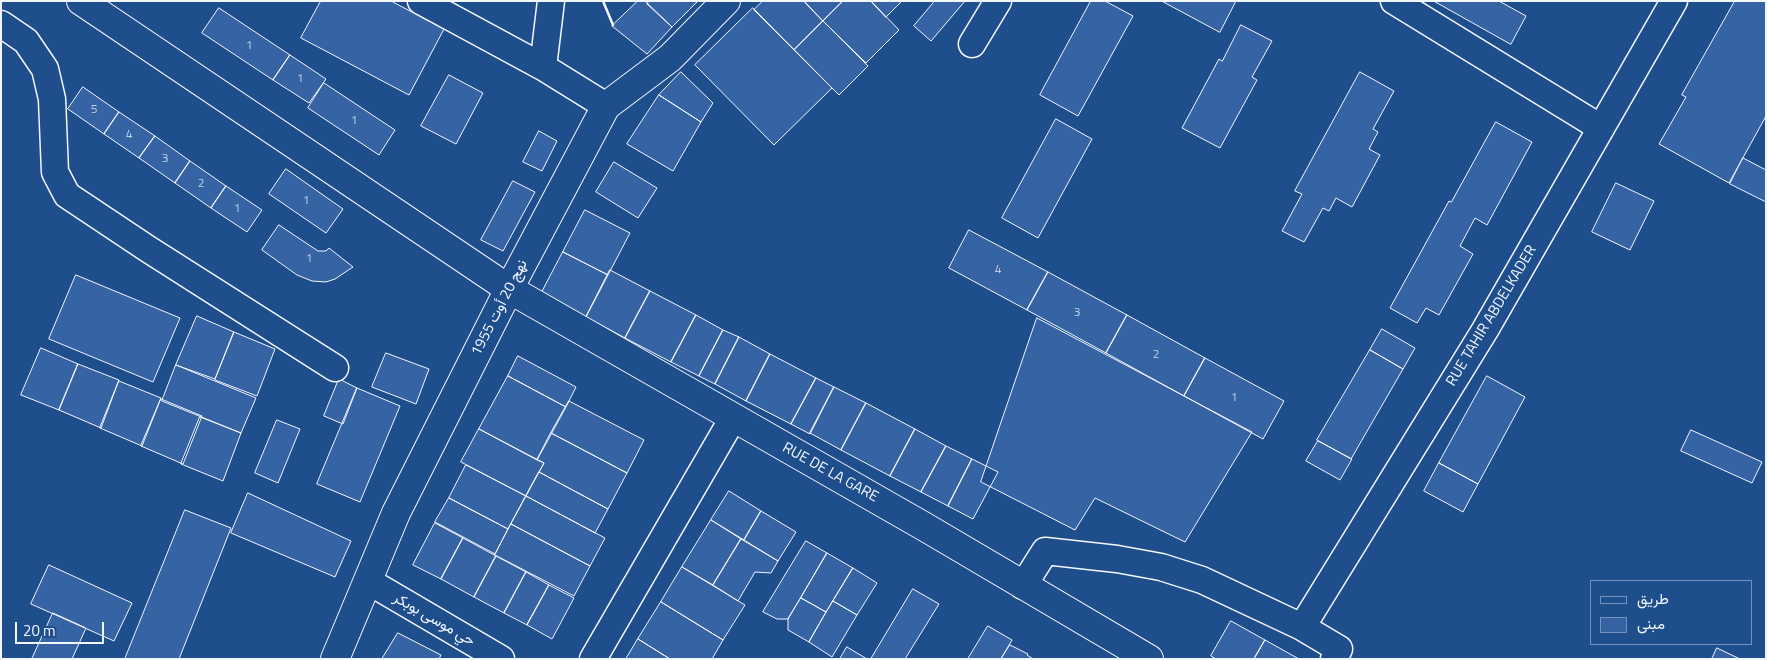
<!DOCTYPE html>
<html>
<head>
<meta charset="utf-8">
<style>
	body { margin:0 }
	#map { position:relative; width:1767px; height:660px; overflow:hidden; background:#1f4e8c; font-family:"Titillium Web",Vazirmatn,sans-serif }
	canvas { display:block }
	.frame { position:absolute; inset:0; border:2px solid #f2f6ff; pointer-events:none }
	.legend { position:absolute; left:1590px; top:580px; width:162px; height:65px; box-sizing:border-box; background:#1f4e8c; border:1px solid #7391ba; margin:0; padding:6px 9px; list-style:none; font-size:15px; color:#f2f6ff }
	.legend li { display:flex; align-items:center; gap:10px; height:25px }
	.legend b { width:25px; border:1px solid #7391ba }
	.scale { position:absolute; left:15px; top:622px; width:89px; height:22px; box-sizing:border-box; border:2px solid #f2f6ff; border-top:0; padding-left:6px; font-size:15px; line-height:18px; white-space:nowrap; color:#f2f6ff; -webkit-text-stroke:4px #1f4e8c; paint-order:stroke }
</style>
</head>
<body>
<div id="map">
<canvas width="1767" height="660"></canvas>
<div class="frame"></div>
<ul class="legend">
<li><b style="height:6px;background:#1f4e8c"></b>طريق</li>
<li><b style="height:14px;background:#3563a3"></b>مبنى</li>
</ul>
<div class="scale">20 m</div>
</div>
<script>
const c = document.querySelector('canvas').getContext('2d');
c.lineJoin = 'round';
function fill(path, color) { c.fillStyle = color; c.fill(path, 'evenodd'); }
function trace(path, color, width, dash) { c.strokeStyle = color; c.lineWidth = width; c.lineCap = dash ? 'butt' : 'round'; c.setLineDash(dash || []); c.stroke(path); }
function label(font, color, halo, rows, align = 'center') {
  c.font = font + ' "Titillium Web",Vazirmatn,sans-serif'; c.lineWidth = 4; c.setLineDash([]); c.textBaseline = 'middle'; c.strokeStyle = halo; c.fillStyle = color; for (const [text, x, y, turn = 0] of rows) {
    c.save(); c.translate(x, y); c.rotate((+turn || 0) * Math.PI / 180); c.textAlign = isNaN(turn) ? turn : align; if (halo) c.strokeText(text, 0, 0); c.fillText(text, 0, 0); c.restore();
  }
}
const building = new Path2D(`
	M321 1H391L444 29 409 95 301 38Z
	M638 1H645L672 27 647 54 612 26Z
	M650 1H698L672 27 647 4Z
	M763 1H804L823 21 794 50 754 10Z
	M804 1H843L823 21Z
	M843 1H871L899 30 866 63 823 21Z
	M871 1H902L886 17Z
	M935 1H965L931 41 914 26Z
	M1091 1H1105L1133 16 1078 116 1040 95Z
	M1162 1H1236L1220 32Z
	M1434 1H1499L1526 16 1511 44Z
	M1735 1H1766V116L1729 183 1659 144 1686 97 1682 95Z
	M219 8 290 55 273 80 202 33Z
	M753 8 832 88 774 145 695 65Z
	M823 21 868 66 839 95 794 50Z
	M1241 25 1272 41 1252 77 1257 80 1220 148 1182 128 1219 59 1222 61Z
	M290 55 326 79 309 103 273 80Z
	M681 72 713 103 701 122 659 95Z
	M1360 72 1394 91 1373 129 1378 132 1369 149 1380 155 1352 207 1336 198 1329 211 1323 208 1304 242 1282 231 1302 194 1295 191Z
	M449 75 483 93 456 144 421 126Z
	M324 83 395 130 379 155 308 108Z
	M83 87 119 112 104 134 68 109Z
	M659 95 701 122 673 171 627 144Z
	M119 112 155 136 139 158 104 134Z
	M1056 119 1092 139 1038 238 1002 218Z
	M1496 122 1532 142 1487 225 1475 218 1460 246 1473 254 1439 315 1426 308 1417 323 1390 308 1449 201 1451 202Z
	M539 131 557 141 542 171 523 162Z
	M155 136 190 161 175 183 139 158Z
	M1743 158 1766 170V202L1730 184Z
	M190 161 226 186 211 208 175 183Z
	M614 162 657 188 638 218 596 192Z
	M286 169 343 209 326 233 269 194Z
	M513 181 535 192 503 251 481 240Z
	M1616 183 1654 201 1630 250 1592 232Z
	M226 186 262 210 247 232 211 208Z
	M585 210 630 233 608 275 563 252Z
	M279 225 318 251H326L329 248 353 267 335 279 326 282 312 281 297 275 262 250Z
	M969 230 1048 272 1027 310 949 268Z
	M563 252 608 275 586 317 541 294Z
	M610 270 650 291 625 338 586 317Z
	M1048 272 1127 315 1106 353 1027 310Z
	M76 275 180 318 153 382 49 339Z
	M650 291 696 315 671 362 625 338Z
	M696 315 723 330 699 376 671 362Z
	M1127 315 1205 358 1184 396 1106 353Z
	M197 316 234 332 215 379 176 365Z
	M1037 318 1252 432 1185 542 1095 498 1075 530 981 482Z
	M1382 329 1415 348 1403 369 1370 350Z
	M723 330 739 337 715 384 699 376Z
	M234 332 275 349 257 396 215 380Z
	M739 337 770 354 746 401 715 384Z
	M41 348 78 364 59 410 21 395Z
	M1370 350 1403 369 1351 459 1317 440Z
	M386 353 429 369 416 404 372 387Z
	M770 354 816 378 791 424 746 401Z
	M518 356 576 387 566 407 508 376Z
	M1205 358 1284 401 1263 439 1184 396Z
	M78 364 119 380 101 428 59 410Z
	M176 365 256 398 241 433 162 401Z
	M508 376 566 407 537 460 479 429Z
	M1487 376 1525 397 1478 484 1439 463Z
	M816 378 834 387 810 434 791 424Z
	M339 379 357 388 343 424 324 416Z
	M119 381 161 398 142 446 100 428Z
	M834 387 866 403 841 450 810 433Z
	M357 388 400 406 360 502 317 484Z
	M161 399 202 416 183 464 141 446Z
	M569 401 644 440 627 473 551 433Z
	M866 403 915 429 890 476 841 450Z
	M200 417 241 433 223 481 181 464Z
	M277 420 300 429 278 483 255 473Z
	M479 429 544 463 526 496 461 462Z
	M915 429 946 446 921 492 890 476Z
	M1691 430 1762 462 1752 483 1681 451Z
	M551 433 627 473 608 509 539 472 544 463 537 460Z
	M1318 441 1352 459 1340 480 1306 461Z
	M946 446 972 459 948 506 921 492Z
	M972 459 998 472 973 519 948 506Z
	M1439 463 1478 484 1463 512 1424 491Z
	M466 465 526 496 508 529 449 498Z
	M539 472 608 509 595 533 526 496Z
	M729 491 761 511 744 540 711 520Z
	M248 493 351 541 335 577 231 533Z
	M526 496 605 538 590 566 511 524Z
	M449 498 508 529 495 554 435 522Z
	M185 510 231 528 179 659H125Z
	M761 511 796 532 778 561 744 540Z
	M711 520 741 539 713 585 682 567Z
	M435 523 463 538 441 579 413 565Z
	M511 524 590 566 574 596 495 555Z
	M463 538 496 556 474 597 441 579Z
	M741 539 778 561 771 573 755 572 738 601 713 585Z
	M806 541 827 553 788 619H777L763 612Z
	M827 553 853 568 826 612 801 598Z
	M496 556 526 572 504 613 474 597Z
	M49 565 132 603 114 641 31 604Z
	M682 567 745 605 723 640 661 602Z
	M853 568 877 583 857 615 833 601Z
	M526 572 549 585 527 625 504 613Z
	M549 585 574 598 552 639 527 625Z
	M913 589 939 604 905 659H871Z
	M801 598 826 612 809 642 788 630V619Z
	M833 601 857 615 832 657 809 642Z
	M661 602 723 640 712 659H670L638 639Z
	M53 613 86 628 72 659H32Z
	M1231 621 1265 640 1254 659H1216L1211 656Z
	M988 626 1012 640 1001 659H968Z
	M398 633 441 655 439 659H382Z
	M638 639 670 659H626Z
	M1265 640 1299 659H1254Z
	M1010 645 1028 654 1027 655 1033 659H1001Z
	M847 647 867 659H840Z
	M1717 648 1740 659H1712Z`);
fill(building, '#3563a3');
trace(building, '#f2f6ff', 1);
const minor = new Path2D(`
	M421 1 543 67 606 106
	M1394 1 1601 128
	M1 24 26 41 45 69 52 99 55 172 67 195 148 249 335 368
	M972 44 998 1
	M543 67 551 1
	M368 581 501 659
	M1023 586 1045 551 1117 559 1161 567 1202 580 1302 627 1339 649 1334 659
	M1302 627 1485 330 1674 1
	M593 659 733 418`);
const tertiary = new Path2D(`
	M81 1 509 289 925 527 1149 659
	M606 106 670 58 726 1`);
const secondary = new Path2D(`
	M335 659 396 513 509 289 606 106`);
trace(minor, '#f2f6ff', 29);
trace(tertiary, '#f2f6ff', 30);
trace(secondary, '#f2f6ff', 30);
trace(minor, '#1f4e8c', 26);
trace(tertiary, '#1f4e8c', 28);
trace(secondary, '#1f4e8c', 28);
trace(new Path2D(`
	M603 1 613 25`), '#f2f6ff', 2.5);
label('12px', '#c3d1e8', null, [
	["1",249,46],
	["1",300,79],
	["5",94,110],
	["1",354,121],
	["4",129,135],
	["3",165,159],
	["2",201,184],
	["1",306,201],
	["1",237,209],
	["1",309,259],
	["4",998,270],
	["3",1077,313],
	["2",1156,355],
	["1",1234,398]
]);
label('15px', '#f2f6ff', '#1f4e8c', [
	["نهج 20 أوت 1955",500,308,-63],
	["RUE TAHIR ABDELKADER",1492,316,-59],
	["RUE DE LA GARE",830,473,29],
	["حي موسى بوبكر",434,620,30]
]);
</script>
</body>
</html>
